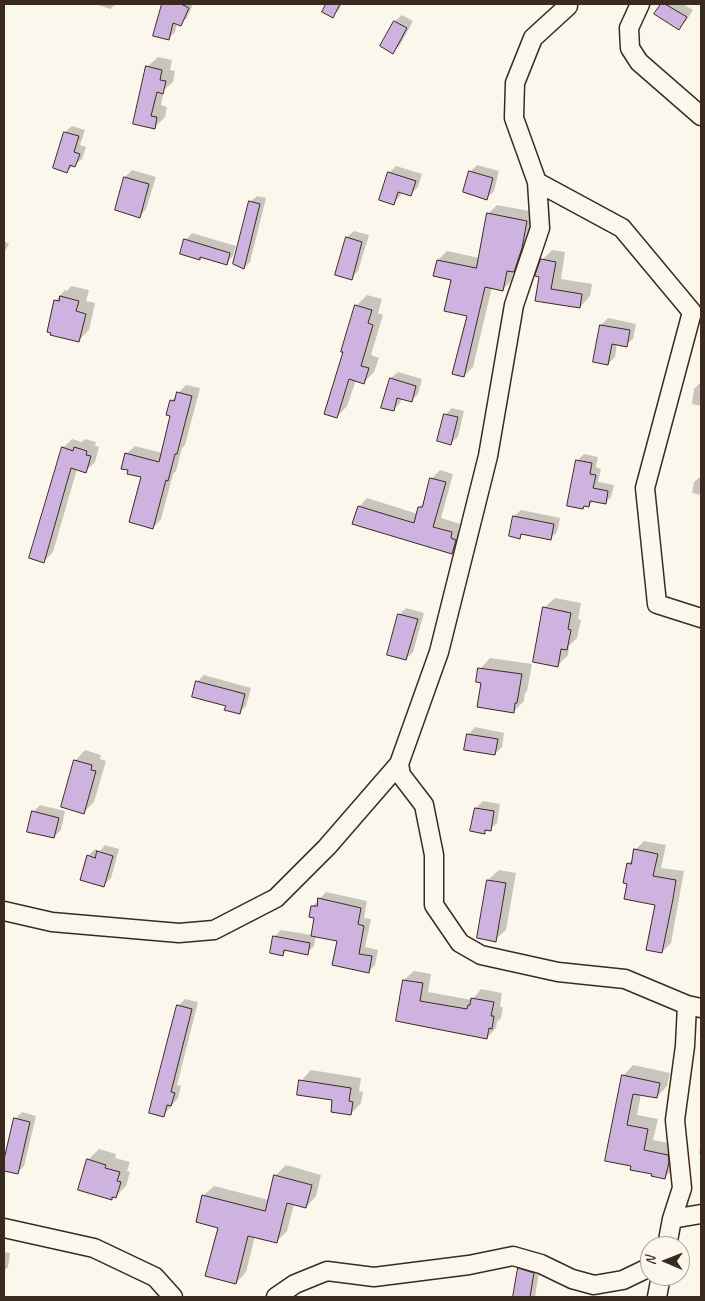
<!DOCTYPE html>
<html>
<head>
<meta charset="utf-8">
<style>
	body { margin:0 }
	#map { position:relative; width:705px; height:1301px; overflow:hidden; background:#fbf7ec; font-family:Caveat,sans-serif }
	canvas { display:block }
	.frame { position:absolute; inset:0; border:5px solid #3b2a1e; pointer-events:none }
	.north { position:absolute; left:640px; top:1236px; width:50px; height:50px; box-sizing:border-box; background:#fbf7ec; border:1px solid #aea59a; border-radius:50%; rotate:271deg; font-size:14px; font-weight:700; line-height:20px; text-align:center; color:#3b2a1e }
	.north::after { content:''; display:block; margin:auto; width:18px; height:22px; background:#3b2a1e; clip-path:polygon(50% 0,100% 100%,50% 72%,0 100%) }
</style>
</head>
<body>
<div id="map">
<canvas width="705" height="1301"></canvas>
<div class="frame"></div>
<div class="north">N</div>
</div>
<script>
const c = document.querySelector('canvas').getContext('2d');
c.lineJoin = 'round';
function fill(path, color) { c.fillStyle = color; c.fill(path, 'evenodd'); }
function trace(path, color, width, dash) { c.strokeStyle = color; c.lineWidth = width; c.lineCap = dash ? 'butt' : 'round'; c.setLineDash(dash || []); c.stroke(path); }
fill(new Path2D(`
	M95 4H116L110 9Z
	M163 4H193L187 18 180 24 177 23 175 32 168 39 155 35Z
	M327 4H342L339 10 332 16 323 12Z
	M662 4H683L693 10 686 21 679 28 656 14Z
	M402 15 413 21 400 45 393 52 395 21Z
	M158 57 172 60 170 70 175 71 173 82 164 90 161 105 167 107 165 117 154 128 134 123 147 67Z
	M72 126 85 130 80 145 86 147 82 159 67 171 54 167 65 132Z
	M477 165 499 171 494 191 487 198 470 172Z
	M396 166 422 174 418 187 411 194 402 191 400 196 393 203 389 173Z
	M132 170 156 177 146 209 140 216 116 210 125 177Z
	M257 196 266 198 250 262 244 268 250 202Z
	M497 205 535 212 523 262 514 270 511 281 502 290 492 287 473 367 464 376 468 315 453 279 438 260 447 251 479 258 488 214Z
	M354 231 369 235 358 271 351 278 347 237Z
	M192 233 236 246 233 256 226 263 201 256 199 258 186 240Z
	M4 241 9 244 4 253Z
	M552 250 565 252 561 279 592 284 590 296 580 307 536 300 542 260Z
	M71 286 89 290 86 301 95 303 89 330 79 340 55 301 65 290 67 291Z
	M367 295 382 299 378 313 383 315 371 355 379 358 374 372 364 382 356 380 347 406 337 417 356 306Z
	M608 318 636 324 633 339 626 345 617 344 615 357 608 364 601 325Z
	M398 372 422 379 418 394 411 401 402 398 400 403 393 410 391 378Z
	M701 382V406L692 404 694 389Z
	M186 385 200 388 185 445 182 448 176 471 173 474 161 519 153 528 142 476 129 470 126 454 135 446 162 453 172 415 171 401Z
	M452 408 464 411 458 437 451 443 445 415Z
	M72 439 82 442 85 439 96 442 95 446 99 447 95 462 86 471 77 469 53 552 44 561 63 448Z
	M584 454 598 457 596 467 601 469 598 482 614 485 611 497 605 503 594 500 588 506 585 505 583 508 578 460Z
	M440 470 453 474 441 518 460 524 458 530 464 531 460 545 452 553 359 507 367 498 418 514 420 507 425 502 432 478Z
	M701 476V495L692 493 694 482Z
	M521 510 560 518 557 532 550 539 523 533 520 537 514 516Z
	M555 598 581 603 578 619 581 620 577 638 569 646 568 655 557 666 544 608Z
	M406 608 424 613 413 652 406 659 399 615Z
	M490 658 532 664 527 691 525 693 524 701 513 712 483 682 480 669Z
	M204 675 251 688 246 706 239 713 197 682Z
	M475 727 504 733 502 747 495 754 469 734Z
	M85 750 101 755 100 759 106 761 94 802 84 812 75 761Z
	M483 801 500 804 497 823 490 829H488L484 832 476 808Z
	M40 805 65 811 61 830 54 837 33 812Z
	M644 841 666 845 661 868 684 871 671 943 662 952 657 904 629 883 628 864 633 859 635 850Z
	M105 845 119 849 111 878 104 885 88 856 95 849 100 851Z
	M499 870 516 873 506 930 495 940 488 880Z
	M326 892 367 901 364 918 371 919 365 947 378 950 375 965 368 972 338 940 316 935 314 946 307 953 287 950 283 954 275 936 281 930 312 935 316 917 313 906Z
	M414 971 431 974 428 992 472 1000 481 989 502 993 500 1007H503L501 1018 497 1022 496 1028 487 1038 397 1020 404 980Z
	M185 999 198 1002 177 1085 181 1086 178 1098 164 1115 178 1006Z
	M633 1065 670 1073 667 1086 657 1097 641 1094 637 1115 658 1119 653 1140 678 1145 675 1167 665 1177 632 1165 607 1160 623 1076Z
	M311 1070 361 1078 359 1091 363 1092 361 1103 351 1114 334 1099 301 1081Z
	M22 1112 36 1116 24 1166 17 1173 4 1170V1166L15 1119Z
	M701 1140V1154H699Z
	M99 1149 116 1154 115 1158 130 1162 127 1171 130 1172 126 1186 115 1197 114 1196 111 1199 88 1160Z
	M286 1165 321 1175 316 1196 306 1207 294 1204 287 1231 276 1242 255 1236 246 1272 236 1283 219 1227 203 1196 214 1186 269 1200 275 1176Z
	M4 1252 10 1253 8 1267 4 1271Z
	M526 1262 540 1266 535 1297H514L519 1269Z`), '#0003');
const building = new Path2D(`
	M162 4H181L189 8 181 26 173 23 169 40 153 36Z
	M326 4H340L333 18 322 12Z
	M661 4H665L687 17 679 30 654 14Z
	M394 21 407 28 393 54 380 46Z
	M146 66 162 70 160 80 166 81 163 94 157 92 151 116 157 117 155 129 133 124Z
	M64 132 79 136 74 152 80 154 75 167 70 165 67 173 53 168Z
	M469 171 493 178 487 200 463 192Z
	M388 172 416 181 411 196 398 192 394 205 379 200Z
	M124 177 149 184 140 218 115 210Z
	M249 201 260 204 244 269 233 264Z
	M487 213 527 221 522 248 514 272 507 271 503 291 485 287 464 377 452 374 467 316 444 311 451 280 433 276 437 260 476 268Z
	M346 237 362 242 352 280 335 275Z
	M184 239 230 253 227 265 200 257V260L180 254Z
	M541 259 556 262 551 289 582 294 580 308 535 301 539 277 535 276Z
	M60 296 79 301 76 311 86 314 79 342 50 335 51 333 47 332 54 300 59 301Z
	M355 305 372 310 368 323 373 325 361 366 369 368 364 384 349 379 337 418 324 414 343 352H341Z
	M600 325 630 330 627 347 612 344 608 365 593 362Z
	M390 378 416 386 412 402 397 398 394 411 381 408Z
	M177 392 192 396 177 454H175L168 481 166 480 153 529 129 522 141 477 127 474 128 470 121 469 125 453 159 462 170 416 166 415 170 400 174 401Z
	M444 414 458 417 451 445 437 441Z
	M62 447 73 451 74 447 87 451 86 455 91 456 86 473 71 468 44 563 29 558Z
	M576 460 592 463 590 474 596 475 593 488 608 491 606 504 590 501 589 507 584 506 583 509 567 506Z
	M430 478 446 482 433 527 452 532 451 538 456 540 452 554 352 524 358 506 414 523 418 507H422Z
	M513 516 554 524 551 540 521 534 520 539 509 536Z
	M543 607 571 613 568 629 571 630 567 650 561 649 558 667 533 662Z
	M398 614 418 619 406 660 387 655Z
	M478 668 522 674 517 703H515L514 713 477 707 481 683 476 682Z
	M196 681 245 694 240 714 224 710 226 706 192 697Z
	M467 734 498 739 495 755 464 750Z
	M74 760 92 765 91 770 96 771 84 814 61 807Z
	M475 808 494 811 491 831 485 830V834L470 831Z
	M32 811 59 818 54 838 27 832Z
	M634 849 658 854 653 876 676 880 673 899 662 953 646 950 655 905 624 899 627 884 623 883 627 863 631 864Z
	M97 851 113 856 104 887 80 880 87 855 95 858Z
	M487 880 506 883 496 942 477 938Z
	M318 898 361 908 358 924 364 926 359 954 372 956 369 973 332 965 337 941 311 936 314 918 309 917 311 906H317Z
	M273 936 310 943 308 955 284 950 283 956 270 953Z
	M403 980 423 983 420 1001 467 1009 468 1005H470L471 998 494 1002 491 1016H494L492 1029 489 1028 487 1039 396 1021Z
	M177 1005 192 1009 171 1092 175 1093 171 1106 167 1105 164 1117 149 1113Z
	M622 1075 660 1083 657 1098 633 1094 627 1125 648 1129 644 1150 668 1155 669 1162 665 1179 651 1176 652 1174 630 1170 631 1166 605 1161Z
	M299 1080 351 1088 349 1101 353 1102 351 1115 331 1112 332 1100 297 1095Z
	M14 1118 30 1122 18 1174 4 1171V1160Z
	M87 1159 106 1165 105 1168 120 1172 117 1181 121 1182 116 1198 112 1197V1200L78 1190Z
	M274 1175 312 1185 306 1208 287 1203 277 1243 248 1236 236 1284 205 1276 218 1228 196 1222 202 1195 265 1211Z
	M518 1268 534 1273 530 1297H513Z`);
fill(building, '#ceb2e0');
trace(building, '#3b2a1e', 1);
const minor = new Path2D(`
	M640 4 629 28 630 48 639 62 701 116
	M537 182 622 228 692 312 645 488 657 604 701 618
	M399 764 401 775 424 805 434 855V905L460 943 481 955 558 972 625 979 687 1005 701 1008
	M4 911 52 922 179 933 214 930 276 898 327 847 399 764 439 652 488 456 514 305 540 228 537 182 514 118 515 83 533 38 568 6
	M672 1219 701 1214
	M4 1228 94 1248 155 1277 173 1297
	M667 1246 672 1219 682 1188 675 1120 685 1046 687 1005
	M276 1297 295 1284 327 1271 374 1277 469 1265 513 1256 541 1264 572 1279 594 1285 623 1280 650 1267
	M657 1297 661 1276`);
trace(minor, '#3b2a1e', 21);
trace(minor, '#fbf7ec', 18);
</script>
</body>
</html>
